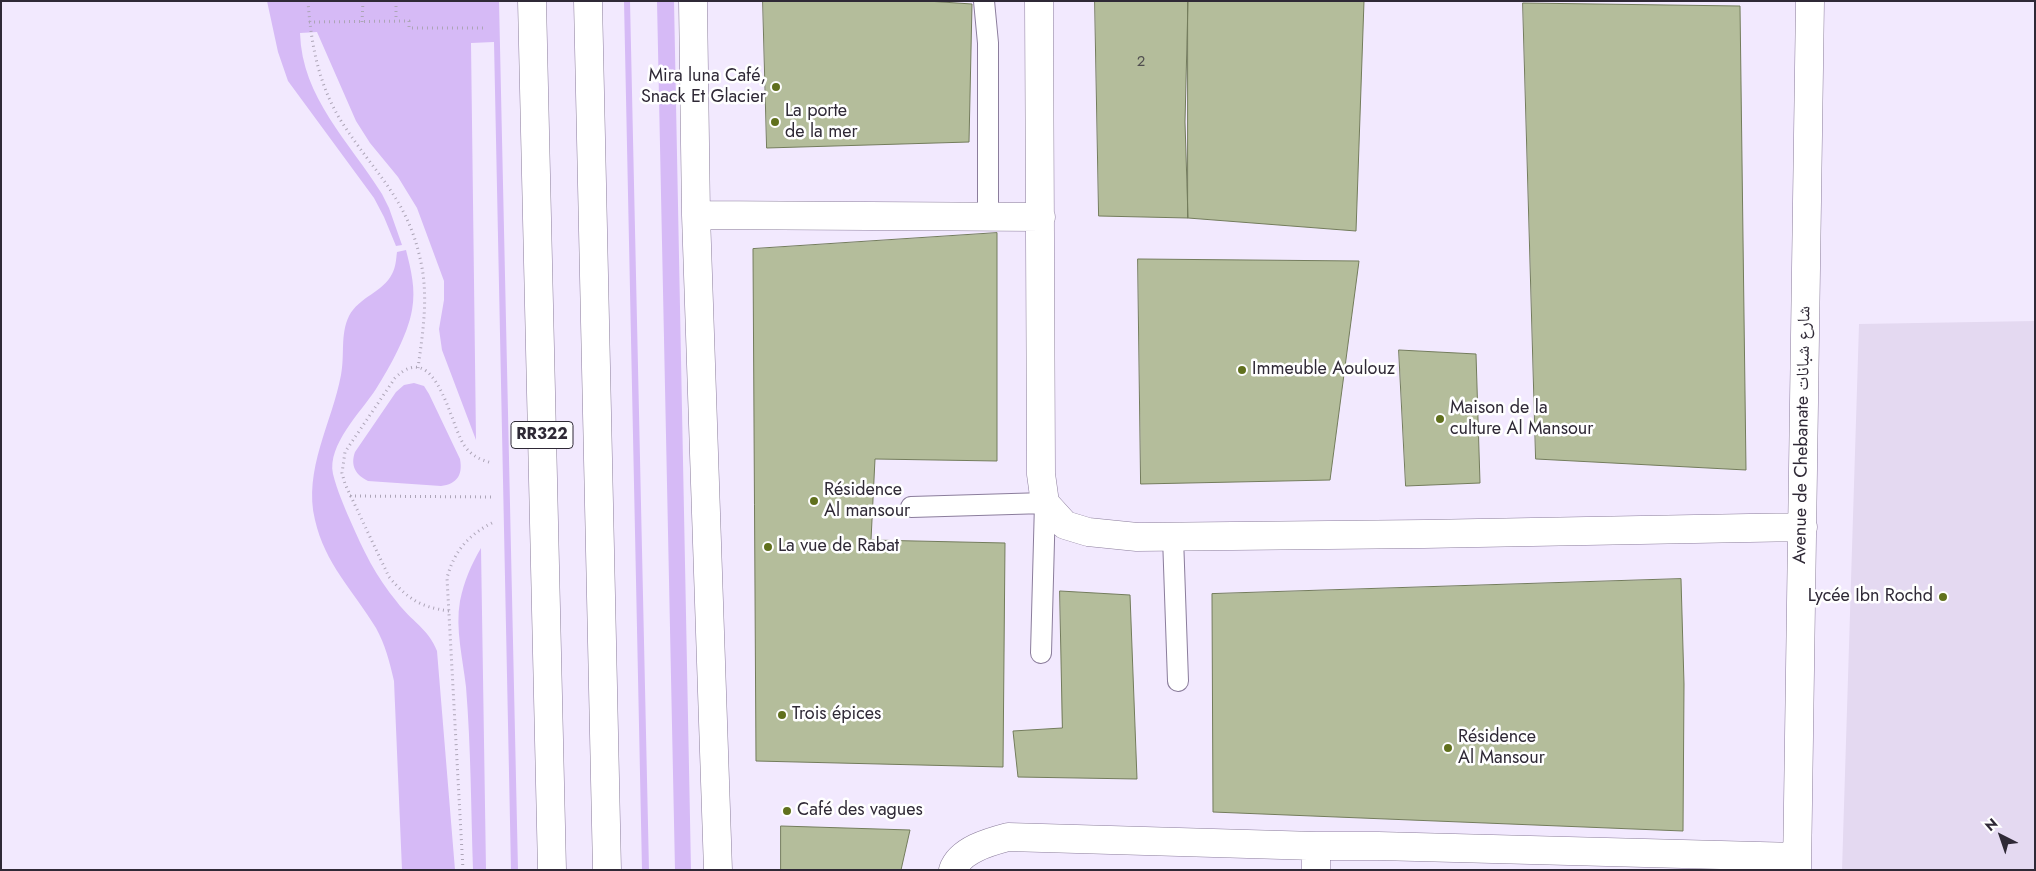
<!DOCTYPE html>
<html>
<head>
<meta charset="utf-8">
<style>
	body { margin:0 }
	#map { position:relative; width:2036px; height:871px; overflow:hidden; background:#f2e9fe; font-family:Jost,sans-serif }
	canvas { display:block }
	.frame { position:absolute; inset:0; border:2px solid #2f2936; pointer-events:none }
	.north { position:absolute; left:1976px; top:811px; width:50px; height:50px; -webkit-text-stroke:4px #fff; paint-order:stroke; rotate:319deg; font-size:14px; font-weight:700; line-height:20px; text-align:center; color:#2f2936 }
	.north::after { content:''; display:block; margin:auto; width:18px; height:22px; background:#2f2936; clip-path:polygon(50% 0,100% 100%,50% 72%,0 100%) }
</style>
</head>
<body>
<div id="map">
<canvas width="2036" height="871"></canvas>
<div class="frame"></div>
<div class="north">N</div>
</div>
<script>
const c = document.querySelector('canvas').getContext('2d');
c.lineJoin = 'round';
function fill(path, color) { c.fillStyle = color; c.fill(path, 'evenodd'); }
function trace(path, color, width, dash) { c.strokeStyle = color; c.lineWidth = width; c.lineCap = dash ? 'butt' : 'round'; c.setLineDash(dash || []); c.stroke(path); }
function label(font, color, halo, rows, align = 'center') {
  c.font = font + ' Jost,"Noto Naskh Arabic",sans-serif'; c.lineWidth = 5; c.setLineDash([]); c.textBaseline = 'middle'; c.strokeStyle = halo; c.fillStyle = color; for (const [text, x, y, turn = 0] of rows) {
    c.save(); c.translate(x, y); c.rotate((+turn || 0) * Math.PI / 180); c.textAlign = isNaN(turn) ? turn : align; if (halo) c.strokeText(text, 0, 0); c.fillText(text, 0, 0); c.restore();
  }
}
fill(new Path2D(`
	M2035 321V870H1842L1859 324Z`), '#e4d9f1');
fill(new Path2D(`
	M267 1H499L518 870H511L494 42 471 43 476 440 442 350 439 329 444 300V281L417 208 398 177 370 143 356 121 317 32 300 33C302 98 349 141 382 194L389 208 402 245 396 246 384 217 374 198 288 81 278 52Z
	M624 1H630L649 870H642Z
	M657 1H674L691 870H675Z
	M406 250C411 270 416 289 412 310 408 334 390 367 376 389 361 412 327 445 333 474 337 490 344 506 350 520 363 550 376 577 397 602 411 621 428 628 437 651L455 870H402L394 681C390 663 385 644 376 628 353 590 325 564 315 520 303 470 332 423 341 375 345 356 340 334 349 316 359 297 383 292 392 274 396 267 396 259 397 252Z
	M414 383 424 386 429 394 460 459C463 475 457 484 441 486L368 481C356 475 350 466 355 452L396 392 404 385Z
	M481 548 486 870H473C471 809 471 748 466 687 463 659 455 629 460 601 464 581 471 565 481 548Z`), '#d6baf6');
const building = new Path2D(`
	M763 1H927L972 4 969 142 767 148Z
	M1095 1H1188L1185 122 1188 218 1099 216Z
	M1188 1H1364L1356 231 1188 218Z
	M1523 3 1740 6 1746 470 1536 459Z
	M997 233V461L875 459 871 540 1005 543 1003 767 756 761 753 249Z
	M1138 259 1359 261 1330 480 1141 484Z
	M1399 350 1476 354 1480 483 1406 486Z
	M1681 579 1684 684 1683 831 1213 812 1212 594Z
	M1060 591 1130 595 1137 779 1018 777 1013 731 1062 728Z
	M781 826 910 830 901 870H781Z`);
fill(building, '#b4bd9b');
trace(building, '#737c5c', 1);
const service = new Path2D(`
	M984 1 988 43V217
	M911 507 1045 503 1041 653
	M1173 537 1178 681`);
const minor = new Path2D(`
	M693 1 696 215 718 870
	M1039 1 1041 474 1045 503 1065 525 1088 532 1137 537 1424 534 1803 527
	M696 215 1041 217
	M1316 846V870
	M953 870C960 850 989 842 1008 837L1316 846H1378L1797 857
	M1797 870 1810 1`);
const primary = new Path2D(`
	M532 1 552 870
	M588 1 607 870`);
trace(service, '#8b7d9c', 22);
trace(minor, '#8b7d9c', 29);
trace(primary, '#8b7d9c', 29);
trace(new Path2D(`
	M308 1C311 45 319 87 343 124 374 172 407 199 420 258 429 295 423 331 418 368
	M396 1V21
	M309 22 409 21V28H483
	M362 22 363 1
	M350 496 494 497
	M449 611C420 607 408 599 389 577L345 484 342 473 345 452 395 378C436 337 450 424 464 445 471 456 481 460 492 463
	M463 870 447 578C454 551 469 534 494 522`), '#ada5b7', 3, [1, 4]);
trace(service, '#fff', 20);
trace(minor, '#fff', 28);
trace(primary, '#fff', 28);
for (const [x, y, r, color] of [
	[776,87,5,"#60701d"],
	[775,122,5,"#60701d"],
	[1242,370,5,"#60701d"],
	[1440,419,5,"#60701d"],
	[814,501,5,"#60701d"],
	[768,547,5,"#60701d"],
	[1943,597,5,"#60701d"],
	[782,715,5,"#60701d"],
	[1448,748,5,"#60701d"],
	[787,811,5,"#60701d"]
]) { const dot = new Path2D(); dot.arc(x, y, r, 0, 2 * Math.PI); c.fillStyle = color; c.fill(dot); trace(dot, '#fff', 2); }
label('15px', '#504e4f', null, [
	["2",1141,62]
]);
for (const [x, y, w] of [
	[542,435,62]
]) { const box = new Path2D(); box.roundRect(x - w / 2, y - 13.5, w, 27, 4); c.fillStyle = '#fff'; c.fill(box); trace(box, '#2f2936', 1); }
label('bold 16px', '#2f2936', null, [
	["RR322",542,435]
]);
label('18px', '#2f2936', '#fff', [
	["Mira luna Café,",766,77,"right"],
	["Snack Et Glacier",766,98,"right"],
	["La porte",785,112],
	["de la mer",785,133],
	["Immeuble Aoulouz",1252,370],
	["Maison de la",1450,409],
	["culture Al Mansour",1450,430],
	["Résidence",824,491],
	["Al mansour",824,512],
	["La vue de Rabat",778,547],
	["Lycée Ibn Rochd",1933,597,"right"],
	["Trois épices",792,715],
	["Résidence",1458,738],
	["Al Mansour",1458,759],
	["Café des vagues",797,811]
], 'left');
label('18px', '#2f2936', '#fff', [
	["Avenue de Chebanate شارع شبانات",1803,435,-89]
]);
</script>
</body>
</html>
